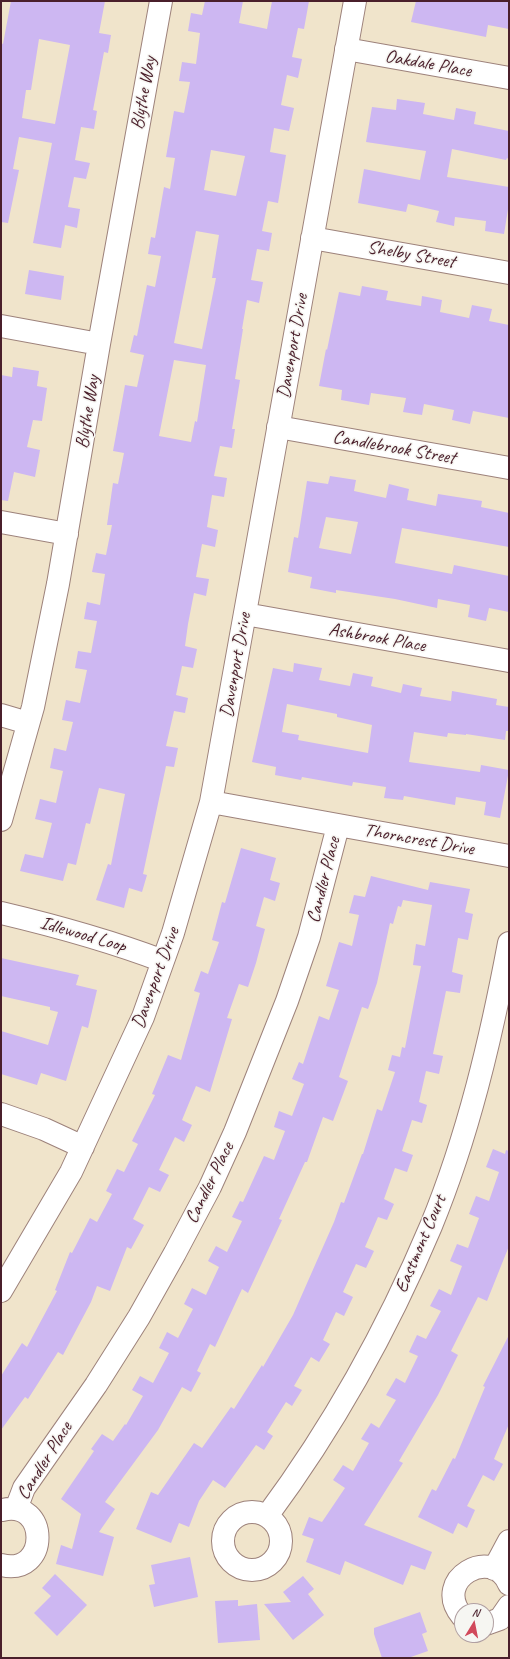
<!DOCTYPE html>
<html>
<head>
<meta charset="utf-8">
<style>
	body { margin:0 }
	#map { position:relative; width:510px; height:1659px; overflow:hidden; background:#f0e4cb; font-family:Caveat,sans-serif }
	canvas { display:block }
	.frame { position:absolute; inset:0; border:2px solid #4a1f2b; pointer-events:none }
	.north { position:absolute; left:454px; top:1603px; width:40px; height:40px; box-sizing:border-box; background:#f6f6f2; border:1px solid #b1a0a2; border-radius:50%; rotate:10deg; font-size:11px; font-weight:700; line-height:16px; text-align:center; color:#4a1f2b }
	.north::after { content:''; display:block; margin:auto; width:14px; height:18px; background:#d1495b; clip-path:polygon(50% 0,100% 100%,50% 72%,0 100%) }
</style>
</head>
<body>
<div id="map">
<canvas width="510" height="1659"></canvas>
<div class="frame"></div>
<div class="north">N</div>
</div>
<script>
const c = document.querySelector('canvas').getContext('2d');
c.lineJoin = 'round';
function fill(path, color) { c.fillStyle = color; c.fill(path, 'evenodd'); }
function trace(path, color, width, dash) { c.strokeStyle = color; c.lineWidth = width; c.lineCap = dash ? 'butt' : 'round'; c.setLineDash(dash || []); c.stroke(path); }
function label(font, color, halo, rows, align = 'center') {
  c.font = font + ' Caveat,sans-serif'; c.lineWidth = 3; c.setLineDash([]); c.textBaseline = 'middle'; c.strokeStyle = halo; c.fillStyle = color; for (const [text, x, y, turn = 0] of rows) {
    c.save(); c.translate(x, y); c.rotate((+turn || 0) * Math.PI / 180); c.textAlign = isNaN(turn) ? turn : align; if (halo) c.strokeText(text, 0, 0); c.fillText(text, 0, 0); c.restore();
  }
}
fill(new Path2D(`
	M11 1H105L99 33 111 35 108 53 104 52 93 110 97 111 94 129 81 127 75 160 90 163 86 179 74 177 68 207 80 209 77 228 65 225 61 248 33 243 52 143 19 137 13 169 19 170 8 223 1 222V43L3 44ZM39 39 70 45 55 124 22 118 26 90H31Z
	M205 1H243L239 23 267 29 272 1H309L304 29 298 28 292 57 302 59 298 78 287 75 281 105 294 108 289 131 274 128 270 152 286 155 278 203 268 201 262 231 272 233 269 251 257 249 251 280 263 282 259 303 247 300 242 329H243L235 379 240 380 232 429H235L232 448 220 446 214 476 227 478 224 497 212 495 207 527 218 530 215 547 202 544 196 577 209 579 206 596 194 593 188 624 185 646 197 649 193 668 182 666 176 695 188 698 185 713 174 711 166 746 178 748 174 767 166 766 143 874 147 875 142 892 129 888 124 908 96 900 108 864 111 865 125 794 99 788 90 824 86 823 76 865 68 863 63 881 20 871 25 854 43 858 52 823 35 819 40 799 56 803 63 771 50 768 54 748 66 751 73 722 62 720 66 700 80 703 87 670 75 668 78 651 91 653 97 621 84 619 87 602 100 605 105 574 92 572 96 553 106 555 112 525H107L113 483 118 484 124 453 113 451 125 385 137 387 144 355 130 352 134 335 137 336 147 285 155 287 161 256 148 254 151 237 155 238 164 187 170 189 175 158 166 157 174 111 184 113 190 82 179 81 182 62 196 64 200 33 188 31 191 13 202 15ZM211 150 245 156 236 196 204 190ZM196 231 219 235 212 278H216L202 349 174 343ZM174 360 206 365 197 422 195 421 191 442 159 436Z
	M416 1H509V29L488 25 486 37 411 22Z
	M397 99 425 103 423 114 454 120 456 108 476 112 474 124 509 131V159L507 158 506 160 452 149 447 177 509 187V203L504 234 485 231 486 221 455 217 454 226 436 222 439 211 408 204 406 212 358 203 364 169 420 180 426 151 366 142 372 107 396 110Z
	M29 270 64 276 61 300 25 294Z
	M362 286 388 291 386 300 421 306 422 296 442 300 440 312 469 318 472 305 492 309 489 321 509 325V418L473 411 470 424 452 420 454 410 424 404 422 415 403 412 406 398 371 393 369 405 341 400 342 390 319 386 326 349 327 350 339 292 360 296Z
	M13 367 39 371 37 386 47 388 42 421 33 420 27 447 40 450 35 477 14 472 8 501 1 500V375L12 377Z
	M330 476 356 480 354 491 386 498 389 484 409 489 407 500 436 506 438 494 482 501 481 507 509 513V547L402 528 395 563 452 574 454 565 509 576V612L489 608 486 621 468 617 470 605 438 599 437 608 395 599 336 590V593L310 588 312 577 288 572 294 537 298 538 307 481 328 484ZM326 517 358 522 351 554 319 548Z
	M294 663 322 668 319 680 350 686 353 673 373 677 371 686 401 693 403 684 422 688 420 696 451 701 452 691 497 699 496 705 509 707V731H506L505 740 466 734V735L448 733 447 737 414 732 409 762 480 772 481 765 509 770 500 818 484 815 486 802 456 797 455 805 404 796 403 800 384 798 386 787 353 782 352 786 302 777 301 780 275 775 276 767 252 762 273 668 293 672ZM287 704 337 714V717L372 725 368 753 298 740 299 735 282 732Z
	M241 848 276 858 270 880 280 883 275 901 264 897 256 926 265 929 256 963 248 987 239 984 227 1018 232 1019 210 1092 196 1086 182 1120 192 1125 184 1142 175 1137 159 1170 169 1175 160 1192 149 1187 133 1219 144 1225 131 1249 127 1247 110 1291 97 1286 91 1302 63 1355 58 1352 28 1399 25 1397 1 1430V1376L22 1343 27 1347 57 1291 55 1290 70 1252 72 1253 90 1218 97 1222 112 1194 106 1191 117 1169 124 1172 138 1144 132 1141 155 1095 152 1094 168 1055 181 1060 200 993 194 991 201 971 208 974 219 942 212 940 222 902 225 903Z
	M371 876 428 890 430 882 470 889 465 912 473 914 468 940 458 938 452 972 463 975 460 993 446 991 433 1054 443 1056 439 1074 426 1071 419 1102 427 1105 422 1123 412 1120 402 1151 413 1155 407 1172 395 1168 384 1199 394 1204 387 1220 378 1217 365 1247 374 1251 366 1268 356 1264 343 1292 353 1297 344 1316 336 1312 323 1340 330 1344 319 1362 311 1357 294 1386 302 1390 292 1406 286 1402 267 1432 273 1436 264 1450 256 1445 225 1488 213 1480 199 1501 189 1527 179 1523 171 1543 136 1529 151 1492 158 1495 194 1443 202 1448 231 1407 234 1409 262 1365 263 1367 293 1315 334 1222 341 1202 344 1203 362 1154H363L377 1109 382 1111 395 1072 388 1070 392 1055 400 1057 402 1047 405 1048 421 966 413 965 416 944 425 946 432 905 403 900 401 907 398 906 393 924 390 923 377 983 368 1009 362 1007 339 1077 348 1081 333 1121 323 1117 307 1162H305L279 1219 282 1220 248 1293 242 1289 215 1347 210 1344 197 1371 201 1373 191 1392 182 1387 158 1430 105 1502 115 1509 99 1532 114 1537 103 1576 56 1564 61 1545 72 1549 81 1514 61 1499 94 1451 91 1449 102 1434 113 1441 125 1424 126 1425 143 1396 132 1390 140 1376 153 1383 169 1353 159 1348 167 1332 178 1338 193 1309 184 1304 192 1288 206 1295 219 1267 208 1261 216 1246 227 1252 242 1221 232 1217 240 1201 243 1202 264 1156 274 1160 285 1131 274 1127 279 1111 292 1116 304 1084 292 1079 299 1062 303 1064 319 1016 329 1020 339 990 326 986 339 942 352 946 359 915 349 913 354 895 365 897Z
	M1 958 79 975 76 985 97 990 88 1028 82 1026 66 1081 41 1073 37 1085 1 1074V1031L48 1045 58 1012 50 1010V1007L1 996Z
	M493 1149 505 1154 506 1150 509 1151V1246L487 1301 478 1297 451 1351 458 1355 438 1395 399 1461 403 1463 364 1525 432 1552 425 1570 411 1565 403 1585 345 1561 340 1575 306 1562 314 1539 302 1535 309 1517 322 1522 345 1488 333 1480 343 1465 353 1471 369 1443 361 1439 371 1423 379 1428 396 1400 386 1395 396 1378 405 1383 418 1356 409 1352 417 1335 426 1339 441 1311 430 1306 439 1289 451 1295 462 1266 450 1261 457 1244 468 1248 479 1218 469 1214 476 1196 489 1201 499 1172 486 1167Z
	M509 1335V1424L494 1459 503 1464 494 1481 483 1475 467 1506 475 1510 467 1528 458 1523 453 1534 418 1517 432 1489 436 1491 453 1458 455 1459 485 1387 483 1386Z
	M190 1557 198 1597 154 1607 149 1585 155 1584 151 1565Z
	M55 1574 87 1605 57 1636 34 1613 51 1596 42 1588Z
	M303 1576 314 1589 308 1594 324 1615 293 1640 264 1604 291 1602 283 1592Z
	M238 1600V1606L257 1604 260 1640 218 1643 215 1601Z
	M420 1612 427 1632 422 1634 428 1651 408 1658H382L374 1634V1628Z`), '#cdb7f2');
const minor = new Path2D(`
	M346 49 509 78
	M312 238 509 273
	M1 326 99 344
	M278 427 509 468
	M1 522 67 534
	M245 614 509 661
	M1 715 28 723
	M211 802 509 856
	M1 820 33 707 58 584 99 344 161 1
	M1 913C56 926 110 941 163 961
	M1 1114 44 1129 83 1147
	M1 1291 71 1172 143 1017 173 933 211 802 355 1
	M16 1509 24 1488 96 1385 139 1317 175 1253 210 1187 235 1132 287 1001 309 937 338 826
	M223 1541a29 29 0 1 1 58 0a29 29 0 1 1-58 0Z
	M267 1516C333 1427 388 1328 431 1226 468 1136 491 1039 509 943
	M1 1565C50 1577 49 1498 2 1510
	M494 1569 509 1541
	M462 1616C431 1579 493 1545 509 1584
	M486 1624 500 1619 509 1606`);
trace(minor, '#9d827b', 24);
trace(minor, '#fff', 22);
label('19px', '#4a1f2b', '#f6f6f2', [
	["Oakdale Place",428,64,10],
	["Blythe Way",144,93,-80],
	["Shelby Street",411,255,10],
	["Davenport Drive",293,346,-80],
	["Blythe Way",88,412,-81],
	["Candlebrook Street",394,448,10],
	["Ashbrook Place",377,638,10],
	["Davenport Drive",236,665,-80],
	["Thorncrest Drive",419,840,10],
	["Candler Place",324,880,-76],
	["Idlewood Loop",83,935,16],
	["Davenport Drive",156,978,-70],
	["Candler Place",210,1183,-64],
	["Eastmont Court",421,1244,-67],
	["Candler Place",45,1461,-58]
]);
</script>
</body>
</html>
